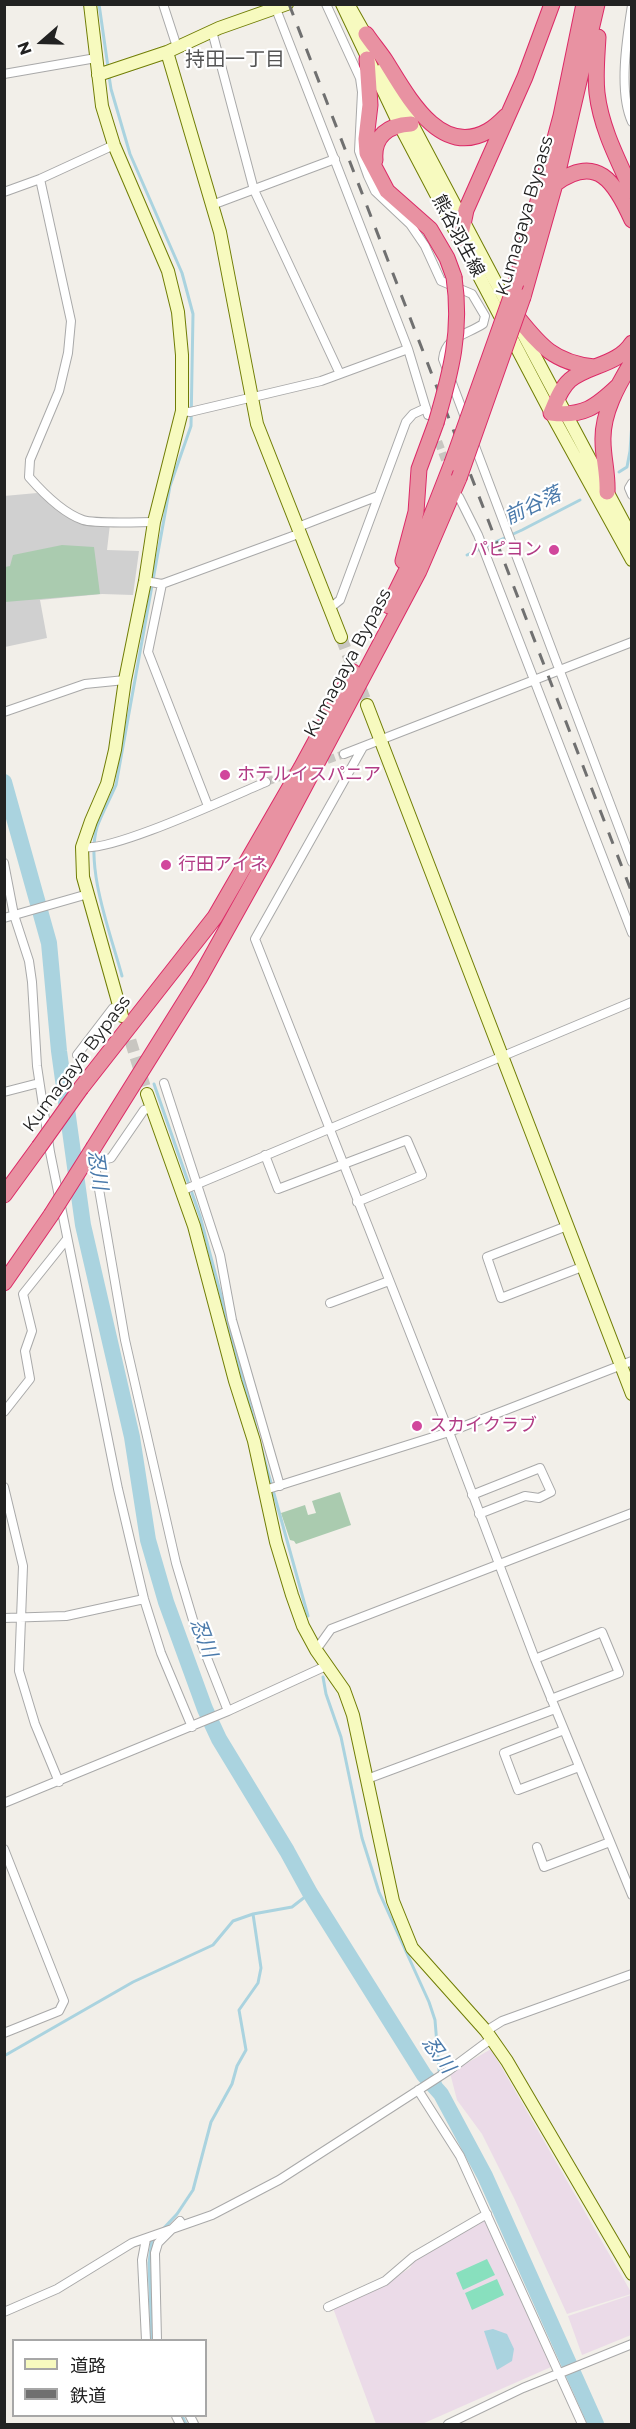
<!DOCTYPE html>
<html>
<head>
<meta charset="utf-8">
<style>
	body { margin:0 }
	#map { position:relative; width:636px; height:2429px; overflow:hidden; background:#f2efe9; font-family:Montserrat,"Noto Sans JP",sans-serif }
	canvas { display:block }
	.frame { position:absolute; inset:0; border:6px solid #222; pointer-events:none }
	.legend { position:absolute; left:12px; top:2339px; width:195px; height:78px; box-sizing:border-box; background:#fff; border:2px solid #a7a7a7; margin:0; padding:8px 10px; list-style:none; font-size:18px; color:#222 }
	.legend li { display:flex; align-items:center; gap:12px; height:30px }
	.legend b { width:30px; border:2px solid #a7a7a7 }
	.north { position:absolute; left:12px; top:12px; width:60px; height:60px; -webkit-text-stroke:4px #fff; paint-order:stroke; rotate:250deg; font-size:16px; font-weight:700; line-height:24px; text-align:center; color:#222 }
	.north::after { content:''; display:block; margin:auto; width:21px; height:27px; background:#222; clip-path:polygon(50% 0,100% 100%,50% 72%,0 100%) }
</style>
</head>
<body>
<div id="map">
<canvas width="636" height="2429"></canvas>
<div class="frame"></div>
<ul class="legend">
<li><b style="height:8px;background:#f7fabf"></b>道路</li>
<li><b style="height:8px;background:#707070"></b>鉄道</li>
</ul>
<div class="north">N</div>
</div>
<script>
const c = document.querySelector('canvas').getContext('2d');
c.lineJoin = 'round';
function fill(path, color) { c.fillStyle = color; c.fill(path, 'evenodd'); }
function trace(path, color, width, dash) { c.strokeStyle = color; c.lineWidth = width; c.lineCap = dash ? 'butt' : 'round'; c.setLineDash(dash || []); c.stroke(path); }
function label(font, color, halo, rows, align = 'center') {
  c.font = font + ' Montserrat,"Noto Sans JP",sans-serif'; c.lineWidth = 4.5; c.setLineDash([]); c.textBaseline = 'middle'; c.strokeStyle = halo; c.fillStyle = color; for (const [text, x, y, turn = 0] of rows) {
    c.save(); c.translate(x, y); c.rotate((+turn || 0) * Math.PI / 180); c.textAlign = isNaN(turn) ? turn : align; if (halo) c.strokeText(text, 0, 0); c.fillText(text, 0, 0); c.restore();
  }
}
fill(new Path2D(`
	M491 2049 631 2292V2294L567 2314 514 2198 482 2134 457 2100 450 2073Z
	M485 2220 551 2367 422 2424H376L333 2308 379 2288 410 2268 415 2259Z
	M631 2295V2335L582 2355 568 2316Z`), '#ebdbe8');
fill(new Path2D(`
	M37 493 77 522 110 524 107 550 139 551 133 595 102 594 40 600 47 638 5 647 4 496Z`), '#d0d0d0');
fill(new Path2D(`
	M62 545 94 547 100 594 5 602V567L10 566 13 555Z
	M340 1492 351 1525 296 1544 294 1541 290 1540 281 1513 305 1505 308 1515 316 1513 312 1501Z`), '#aacbaf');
fill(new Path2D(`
	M487 2259 495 2275 463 2290 456 2273Z
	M497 2279 504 2295 472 2310 465 2293Z`), '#88e0be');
fill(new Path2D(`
	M493 2329 507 2334 514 2349 512 2361 497 2370 484 2331Z`), '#aad3df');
trace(new Path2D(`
	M99 4 108 67
	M109 76 111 89 130 154 182 273 193 314 191 426 170 486 116 785C110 799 102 813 97 827 85 868 111 935 122 976
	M619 472 627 467 630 451 632 422
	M467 555 522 530 580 500
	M154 1084 200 1216 257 1432
	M261 1447 308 1616
	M323 1677 326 1694 341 1737 362 1838 379 1892 429 2002 435 2020 441 2094
	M4 2056 133 1982 213 1945 233 1921 253 1914 292 1907 310 1893
	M163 2229 177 2214 193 2190 211 2122 232 2084 237 2066 246 2050 239 2010 258 1983 261 1968 253 1914
	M152 2240 149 2263 152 2340
	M182 2416 186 2424`), '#aad3df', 3);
trace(new Path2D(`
	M4 782 49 943 59 1051 83 1225 132 1437 148 1540 166 1602 205 1709 219 1739 287 1851 310 1893 424 2075 441 2094 485 2176 596 2424`), '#aad3df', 16);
trace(new Path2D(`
	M434 430 448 468
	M316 764 344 754
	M266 782 299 770`), '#c8c6c1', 8, [8, 4]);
trace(new Path2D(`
	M341 637 367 705
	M125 1023 147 1094`), '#c8c6c1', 12, [12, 6]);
const street = new Path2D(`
	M163 4 177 47
	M326 4 360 78 362 92 359 151 368 176 375 191 410 224 425 246 441 281 472 294 485 316 483 324C466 335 445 337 443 359L466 420
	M632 5C627 37 618 92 632 122
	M276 9 408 349 428 415
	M212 31 254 190 340 374
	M4 74 96 58
	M40 179 71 321 68 353 59 391 30 460 29 477C43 493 63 513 83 520 95 524 139 522 154 522
	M4 192 40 179 114 145
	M212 205 335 159
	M182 411 190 412 321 381 408 349
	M473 441 632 862
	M632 483 629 488 632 495
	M459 497 478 535 632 933
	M298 527 378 496
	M145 581 162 584 148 652 208 806
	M162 584 301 533
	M330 608 340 600 406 422 413 414 426 408
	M4 712 85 684 125 680
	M363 747 255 939 449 1432 535 1659 632 1895
	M344 754 632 642
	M82 847C111 853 232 796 266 782
	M4 863 14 915 29 961 32 982 37 1066 50 1152 118 1489 144 1599 161 1653 192 1727
	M4 918 88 894
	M77 1055 113 1008 119 1006
	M164 1083 220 1255 232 1320 280 1486
	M4 1092 39 1083
	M152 1108 144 1110 111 1158 98 1161 95 1166 125 1340 176 1563 196 1630 228 1711 326 1666
	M265 1155 278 1189 407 1140 422 1175 357 1202
	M181 1191 632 1002
	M567 1226 487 1257 501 1298 582 1267
	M330 1303 389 1281
	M4 1412 30 1379 25 1351 32 1331 23 1294 67 1239
	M4 1487 23 1566 19 1671 35 1724 59 1782
	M265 1490 449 1432 632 1361
	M472 1495 540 1468 551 1492 539 1498 525 1496 479 1514
	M4 1618 66 1616 144 1599
	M316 1650 331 1629 632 1513
	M535 1659 602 1632 619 1673 551 1699
	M564 1730 504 1753 518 1790 579 1767
	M367 1779 555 1709
	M4 1803 228 1711
	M537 1847 544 1867 610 1842
	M4 1849 64 2001 59 2011 4 2033
	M486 2031 502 2021 632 1974
	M418 2090 460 2156 582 2424
	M328 2307 385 2281 413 2257 487 2214
	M4 2312 57 2289 132 2243 212 2215 279 2180 448 2071 491 2039
	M146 2340 142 2260 146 2239
	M157 2340 155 2253 158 2243 180 2221
	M176 2416 180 2424
	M190 2416 194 2424
	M448 2424 523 2388 632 2344`);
const secondary = new Path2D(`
	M90 4 102 106 114 145 168 271 178 312 182 355V411L154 522 145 581 125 680 115 750 107 784 91 821 82 847 83 877 122 1016
	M342 4 399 124 551 413 632 560
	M348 4 370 43
	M167 52 220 232 257 424 341 637
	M383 69 511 311
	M98 75 167 52 219 28 287 4
	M519 326 632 538
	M367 705 632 1394
	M147 1094 194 1226 235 1381 254 1441 276 1542 292 1595 303 1626 316 1650 344 1690 353 1715 393 1901 412 1948 486 2031 507 2061 632 2274`);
const highway = new Path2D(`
	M366 34C372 43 379 51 385 60 406 93 439 159 488 131 495 127 501 121 506 116
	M598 37C597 56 595 75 597 93 601 128 618 160 632 191
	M367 59 370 105 366 139 367 153 387 191 430 229 447 258 454 277
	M375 160C373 136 388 125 411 124
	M555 184C597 153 615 182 632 220
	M460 239 466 210 525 77 552 4
	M516 283 561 116 584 4
	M523 297 555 184 597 4
	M510 308C537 341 549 362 594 367
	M618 386C596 407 583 417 551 413 556 402 560 389 570 380 588 365 618 365 632 343
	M607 492C608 474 603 458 603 441 602 413 618 385 632 362
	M403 561 416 512 419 469 436 423
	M389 606 423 537 452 463
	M81 1088 215 917 301 768 353 672
	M94 1147 199 979 267 857 419 571 459 478
	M4 1195 39 1147
	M4 1283 51 1215`);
trace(street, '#a9a9a9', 10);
trace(secondary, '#707d05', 14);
trace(highway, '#dc2a67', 17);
trace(street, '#fff', 8);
trace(secondary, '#f7fabf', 12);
trace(highway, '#e892a2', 15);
trace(new Path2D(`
	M289 4 632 893`), '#707070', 3, [12, 12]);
const highwayBridge = new Path2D(`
	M436 423C451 372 462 331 454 277
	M452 463 516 283
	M459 478 523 297
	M39 1147 81 1088
	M51 1215 94 1147`);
trace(highwayBridge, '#dc2a67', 17, []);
trace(highwayBridge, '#e892a2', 15);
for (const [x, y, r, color] of [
	[554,550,6,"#d1479c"],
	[225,775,6,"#d1479c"],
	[166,865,6,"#d1479c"],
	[417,1426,6,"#d1479c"]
]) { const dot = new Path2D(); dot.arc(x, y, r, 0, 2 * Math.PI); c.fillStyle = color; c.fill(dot); trace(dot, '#fff', 2); }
label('18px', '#222', '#fff', [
	["Kumagaya Bypass",525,216,-74],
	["熊谷羽生線",458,236,62],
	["Kumagaya Bypass",348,663,-62],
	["Kumagaya Bypass",77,1064,-53]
]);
label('18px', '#b23c85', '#fff', [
	["パピヨン",542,550,"right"],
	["ホテルイスパニア",237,775],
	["行田アイネ",178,865],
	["スカイクラブ",429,1426]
], 'left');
label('20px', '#555', '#fff', [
	["持田一丁目",235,60]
]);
label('italic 20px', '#4a7aab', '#fff', [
	["前谷落",533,506,-26],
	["忍川",97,1170,82],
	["忍川",203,1638,69],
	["忍川",438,2055,54]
]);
</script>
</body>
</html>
